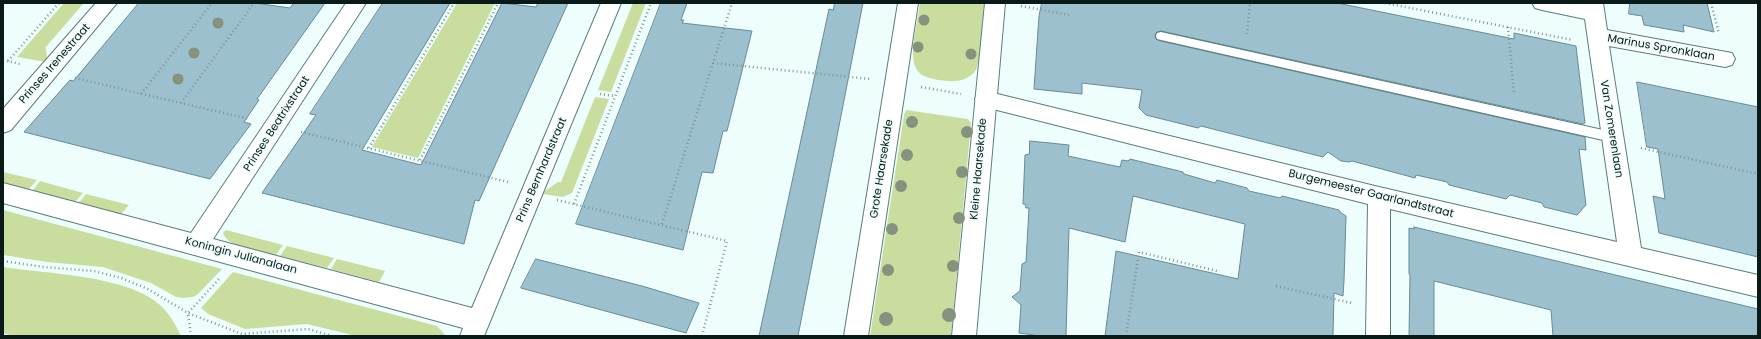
<!DOCTYPE html>
<html>
<head>
<meta charset="utf-8">
<style>
	body { margin:0 }
	#map { position:relative; width:1761px; height:339px; overflow:hidden; background:#edfefc; font-family:Poppins,sans-serif }
	canvas { display:block }
	.frame { position:absolute; inset:0; border:4px solid #0a1a19; pointer-events:none }
</style>
</head>
<body>
<div id="map">
<canvas width="1761" height="339"></canvas>
<div class="frame"></div>
</div>
<script>
const c = document.querySelector('canvas').getContext('2d');
c.lineJoin = 'round';
function fill(path, color) { c.fillStyle = color; c.fill(path, 'evenodd'); }
function trace(path, color, width, dash) { c.strokeStyle = color; c.lineWidth = width; c.lineCap = dash ? 'butt' : 'round'; c.setLineDash(dash || []); c.stroke(path); }
function label(font, color, halo, rows, align = 'center') {
  c.font = font + ' Poppins,sans-serif'; c.lineWidth = 3; c.setLineDash([]); c.textBaseline = 'middle'; c.strokeStyle = halo; c.fillStyle = color; for (const [text, x, y, turn = 0] of rows) {
    c.save(); c.translate(x, y); c.rotate((+turn || 0) * Math.PI / 180); c.textAlign = isNaN(turn) ? turn : align; if (halo) c.strokeText(text, 0, 0); c.fillText(text, 0, 0); c.restore();
  }
}
fill(new Path2D(`
	M64 3H84L45 48 46 49 47 60 46 62 17 57Z
	M457 3H495L418 158 372 147Z
	M633 3H646L611 92 598 90Z
	M920 3H984C983 16 981 60 976 70 970 79 959 82 949 81 917 79 910 71 914 39 916 27 918 15 920 3Z
	M595 97 609 99 572 193 563 197 542 194 545 191 558 182H561Z
	M906 110 968 119 971 123 951 336H870L904 115Z
	M3 172 37 180 28 190 3 183Z
	M40 181 83 193 75 202 32 191Z
	M86 194 129 205 121 214 79 203Z
	M3 210 222 269 198 294 193 297 183 298 176 297 151 283 103 267 47 262 3 255Z
	M226 230 283 245 276 255C264 252 226 247 223 233Z
	M287 246 334 258 327 268 280 256Z
	M337 259 385 271 379 282 331 269Z
	M3 267C47 274 127 275 160 305 169 313 176 325 181 336H13L3 333Z
	M233 272 437 326 446 336H356L307 324 245 329 208 314 201 308Z`), '#c9de9e');
const building = new Path2D(`
	M139 3H255L290 8 293 4 296 3H325L257 99 259 100 244 122 251 124 210 179 24 132 70 80 73 81Z
	M383 3H450L362 150 421 165 502 3 536 7 538 3H568L479 201 475 200 464 244 262 193 316 115 310 114Z
	M661 3H687L681 20H684L682 23 752 31 727 131H723L713 173 702 172 683 250 576 224Z
	M835 3H863L798 336H759L829 9 833 10Z
	M1042 3H1337L1514 39V33L1576 46 1585 123 1583 124 1161 31 1157 32 1155 36 1156 39 1161 41 1585 137 1586 150 1579 149 1586 205 1577 215 1544 207 1542 203 1510 195 1506 199 1449 185 1447 182 1416 175 1415 178 1352 161 1349 162 1341 161 1328 152 1323 157 1201 126 1198 128 1146 115 1139 108 1142 90 1082 83V94L1034 89 1039 16Z
	M1630 3H1707L1714 32 1683 25 1684 32 1644 25 1642 16 1629 14Z
	M1637 82 1758 107V257L1659 233 1653 196 1665 199 1658 149 1647 147Z
	M1030 141 1069 145 1068 156 1120 167 1122 160 1128 161 1130 159 1183 172 1184 174 1215 183 1217 180 1247 188 1249 191 1280 198 1282 196 1339 210 1340 212 1346 216 1344 281 1343 296 1334 293 1333 336H1105L1116 251 1238 279 1245 224 1133 196 1125 242 1069 228 1066 336H1034V335L1019 333 1021 305 1012 297 1020 291 1022 264 1026 262 1029 208H1026L1025 204H1023L1025 155 1029 154Z
	M1414 227 1758 309V336H1553L1551 310 1434 281V336H1409L1410 275 1409 274V228L1414 229Z
	M536 259 642 286 699 303 686 333 521 288Z`);
fill(building, '#9cc0ce');
trace(building, '#678a97', 1);
const service = new Path2D(`
	M1161 32 1612 132 1616 134 1618 137 1616 140 1612 142 1161 40 1157 39 1156 36 1157 33Z`);
const minor = new Path2D(`
	M96 3H117L11 130 3 133V109Z
	M346 3H366L213 239 472 308 601 3H621L484 336H460L463 328 3 203V183L191 233Z
	M1532 3H1603L1607 30 1732 53 1735 59 1732 65 1725 67 1609 46 1641 248 1758 275V297L1390 209V336H1366L1368 204 985 107 978 105 975 99 978 93 985 91 1379 187 1617 242 1585 19 1542 10 1535 8Z`);
const tertiary = new Path2D(`
	M898 3H918L868 336H844Z
	M985 3H1005L976 336H952Z`);
trace(service, '#587f7c', 2);
trace(minor, '#587f7c', 2);
trace(tertiary, '#587f7c', 2);
trace(new Path2D(`
	M1385 3 1573 40
	M1711 3 1719 34
	M1021 6 1070 15
	M1508 27 1514 94
	M1247 34 1250 3
	M3 60 20 64
	M8 61 59 3
	M713 63 870 79
	M75 78 249 119
	M921 87 961 94
	M141 94 212 3
	M600 94 615 96
	M181 103 254 3
	M301 132 508 182
	M369 148 454 3
	M1641 148 1758 174
	M420 160 498 3
	M557 200 727 241 702 336
	M574 204 651 3
	M662 224 732 3
	M3 261 44 267 94 271 121 278 146 288 188 313 242 334 308 329 332 336
	M1276 286 1352 303
	M191 336 188 313 219 279
	M1126 336 1139 252 1217 271`), '#849493', 2.5, [1, 3]);
fill(service, '#fff');
fill(minor, '#fff');
fill(tertiary, '#fff');
c.fillStyle = '#84927e';
for (const [x, y, r] of [
	[924,20,5.5],
	[218,23,5.5],
	[918,47,5.5],
	[194,53,5.5],
	[971,54,5.5],
	[178,79,5.5],
	[912,122,6],
	[967,132,6],
	[907,155,6],
	[962,172,6],
	[901,186,6],
	[959,218,6],
	[892,229,6],
	[953,266,6],
	[888,270,6],
	[949,315,7],
	[886,319,7]
]) { c.beginPath(); c.arc(x, y, r, 0, 2 * Math.PI); c.fill(); }
label('11px', '#0a1a19', '#edfefc', [
	["Marinus Spronklaan",1661,48,10],
	["Prinses Irenestraat",55,64,-49],
	["Prinses Beatrixstraat",277,124,-57],
	["Van Zomerenlaan",1611,129,81],
	["Grote Haarsekade",882,169,-81],
	["Kleine Haarsekade",979,169,-85],
	["Prins Bernhardstraat",542,170,-67],
	["Burgemeester Gaarlandtstraat",1371,194,14],
	["Koningin Julianalaan",241,256,15]
]);
</script>
</body>
</html>
